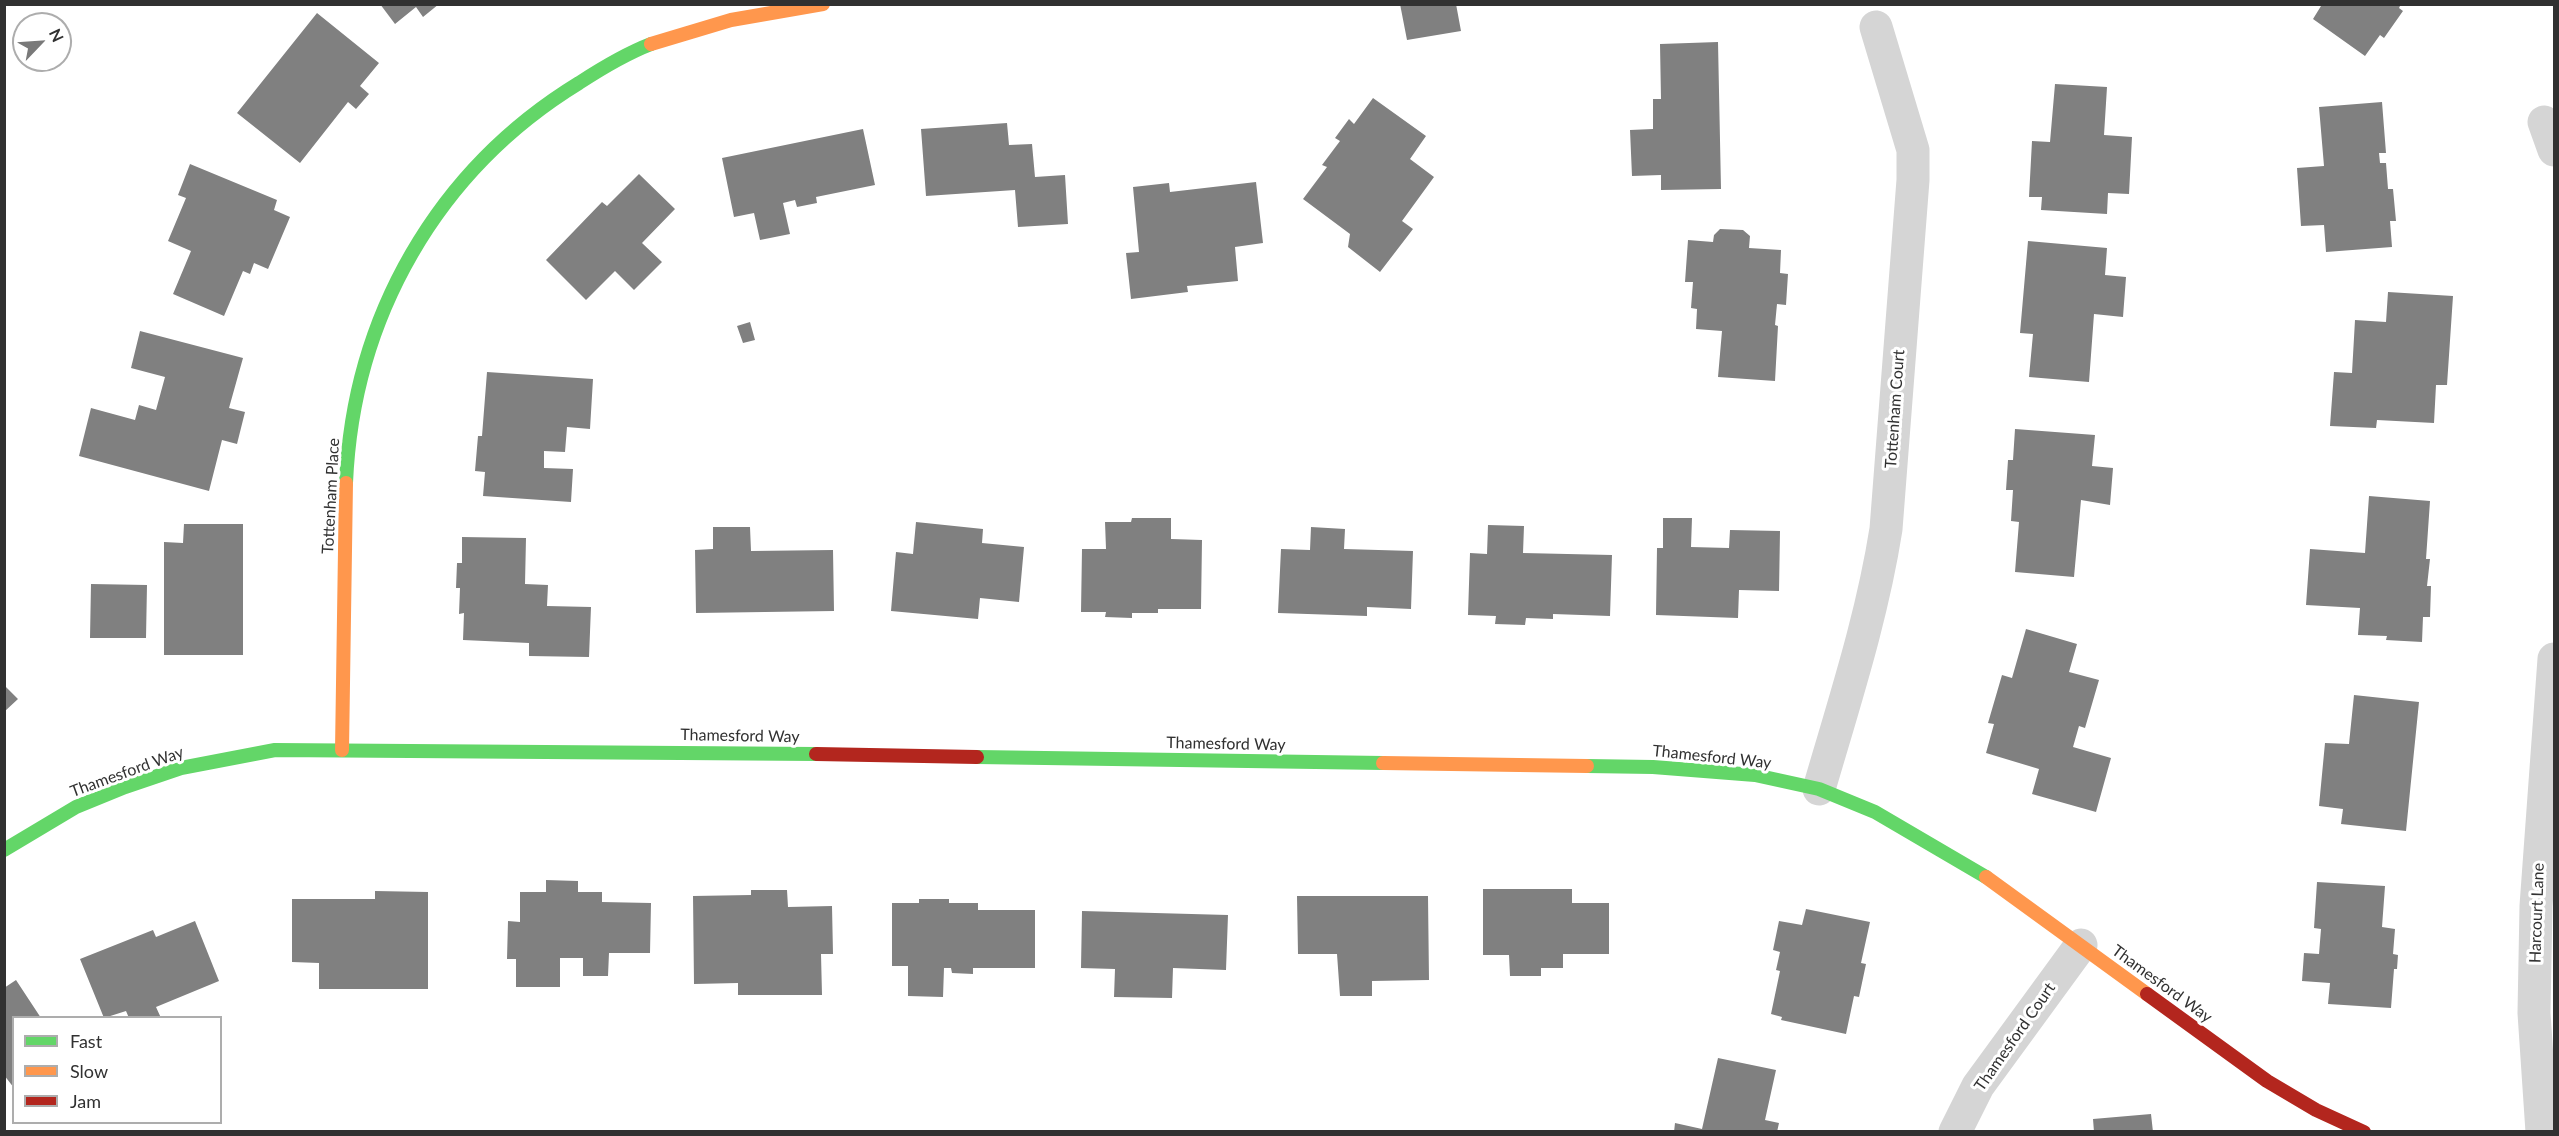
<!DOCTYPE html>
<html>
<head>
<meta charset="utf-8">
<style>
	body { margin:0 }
	#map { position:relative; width:2559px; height:1136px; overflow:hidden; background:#fff; font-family:Lato,sans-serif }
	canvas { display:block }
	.frame { position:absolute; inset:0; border:6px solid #313131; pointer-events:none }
	.legend { position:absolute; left:12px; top:1016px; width:210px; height:108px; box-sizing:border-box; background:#fff; border:2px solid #adadad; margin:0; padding:8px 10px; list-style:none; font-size:18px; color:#313131 }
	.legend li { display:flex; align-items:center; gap:12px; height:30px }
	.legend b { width:30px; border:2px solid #adadad }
	.north { position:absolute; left:12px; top:12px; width:60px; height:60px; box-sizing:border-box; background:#fff; border:2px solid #adadad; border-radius:50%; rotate:65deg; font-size:16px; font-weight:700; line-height:24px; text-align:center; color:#313131 }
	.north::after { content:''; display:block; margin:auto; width:21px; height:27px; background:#797979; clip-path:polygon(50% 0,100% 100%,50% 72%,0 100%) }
</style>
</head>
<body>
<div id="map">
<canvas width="2559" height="1136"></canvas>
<div class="frame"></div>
<ul class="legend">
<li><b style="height:8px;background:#63d668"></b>Fast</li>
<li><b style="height:8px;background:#ff974d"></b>Slow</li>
<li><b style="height:8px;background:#b3261e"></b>Jam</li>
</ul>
<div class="north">N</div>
</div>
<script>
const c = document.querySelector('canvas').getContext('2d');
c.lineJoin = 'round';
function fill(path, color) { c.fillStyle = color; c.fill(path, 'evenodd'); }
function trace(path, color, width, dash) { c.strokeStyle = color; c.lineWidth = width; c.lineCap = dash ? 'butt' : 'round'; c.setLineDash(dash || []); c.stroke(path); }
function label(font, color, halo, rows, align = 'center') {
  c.font = font + ' Lato,sans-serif'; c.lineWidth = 6; c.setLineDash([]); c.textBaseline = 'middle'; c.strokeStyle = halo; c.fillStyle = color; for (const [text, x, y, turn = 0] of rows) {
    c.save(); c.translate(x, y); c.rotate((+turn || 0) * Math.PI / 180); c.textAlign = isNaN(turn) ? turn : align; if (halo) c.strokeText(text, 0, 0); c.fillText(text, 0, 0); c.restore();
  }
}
fill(new Path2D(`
	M380 4H439L423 17 416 7 395 24Z
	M1400 4H1456L1461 31 1407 40Z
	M2319 4H2401L2399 8 2403 11 2384 38 2380 35 2365 56 2313 19 2321 6Z
	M317 13 379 63 360 86 369 94 356 109 348 102 300 163 237 113Z
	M1718 42 1721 189 1661 190V175L1632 176 1630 130 1653 129V99H1661L1660 44Z
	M2055 84 2107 87 2104 135 2132 137 2129 194 2108 193 2107 214 2041 210 2042 197H2029L2032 141 2050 142Z
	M1373 98 1426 136 1410 159 1434 177 1402 221 1413 229 1380 272 1348 247 1350 234 1303 199 1327 167 1322 165 1340 141 1335 138 1349 119 1354 124Z
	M2382 102 2386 153H2379L2380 163H2386L2388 189H2393L2396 221H2390L2392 247 2326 252 2324 225 2301 226 2297 168 2324 166 2319 107Z
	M1007 123 1009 145 1032 144 1035 177 1065 175 1068 224 1018 227 1015 190 926 196 921 129Z
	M863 129 875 185 816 197 817 203 797 207 795 200 783 203 790 234 760 240 754 213 734 217 722 158Z
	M190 164 277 200 274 210 290 217 268 269 254 263 250 274 243 271 224 316 173 294 191 251 168 241 186 198 178 195Z
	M639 174 675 209 642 243 662 262 634 290 615 271 586 300 546 260 602 202 607 206Z
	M1256 182 1263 243 1235 247 1238 281 1187 286 1188 292 1131 299 1126 253 1139 252 1133 187 1169 183 1170 192Z
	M1720 229 1743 230 1750 236 1749 248 1781 250 1780 273 1788 274 1786 305 1777 304 1775 325 1778 326 1775 381 1718 377 1722 331 1696 329 1697 309 1691 308 1693 282H1685L1688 240 1713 242 1714 235Z
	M2028 241 2107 248 2105 275 2126 277 2123 317 2094 314 2089 382 2029 377 2033 334 2020 333Z
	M2388 292 2453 296 2447 385H2436L2434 423 2377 420 2376 428 2330 426 2334 372 2352 373 2355 320 2386 322Z
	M750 322 755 340 743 343 737 326Z
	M140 331 243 358 229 408 245 412 237 444 222 440 209 491 79 456 91 408 135 420 139 405 156 410 165 377 131 368Z
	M487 372 593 379 590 429 567 427 565 452 544 451V468L573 469 571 502 483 496 485 472 475 471 478 436H482Z
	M2015 429 2095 435 2092 466 2113 468 2110 505 2081 500 2074 577 2015 572 2019 522 2011 521 2013 490H2006L2008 460H2013Z
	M2369 496 2430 501 2426 559H2430L2427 586H2431L2430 617H2423L2422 642 2386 640 2387 636 2358 635 2360 608 2306 605 2310 549 2365 553Z
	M1132 518H1171V539L1202 540 1201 609H1158V613H1132V618L1105 617 1106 612H1081L1082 549H1106L1105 522H1131Z
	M1663 518H1692L1691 547 1729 548 1730 530 1780 531 1779 591 1739 590 1738 618 1656 615 1657 548H1663Z
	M916 522 983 529 982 543 1024 547 1019 602 980 598 978 619 891 611 896 552 913 554Z
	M184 524H243V655H164V542L183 543Z
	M1488 525 1524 526 1523 553 1612 555 1610 616 1553 614V619L1526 618 1525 625 1495 624 1496 616 1468 615 1470 553 1487 554Z
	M713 527H750L751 551 833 550 834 611 696 613 695 550 713 549Z
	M1311 527 1345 529 1344 549 1413 551 1411 609 1367 607V616L1278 613 1281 549 1310 550Z
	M462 537 526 538 525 584 548 585 547 606 591 607 589 657 529 656V643L463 640 464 613 459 614 460 588H456L457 563H462Z
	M91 584 147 585 146 638H90Z
	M2026 629 2077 644 2069 672 2099 680 2085 728 2079 726 2073 747 2111 758 2096 812 2032 794 2039 769 1986 753 1994 724 1988 723 2002 675 2012 678Z
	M4 685 18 699 4 712Z
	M2354 695 2419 702 2406 831 2341 824 2343 809 2319 806 2325 743 2349 744Z
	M546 880 578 881V892H602V902L651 903 650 953H609L608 976H583V958H560V987H516V959H507L508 921 520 922V892H546Z
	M2317 882 2385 886 2382 927 2395 929 2393 954 2398 955 2397 969H2394L2391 1008 2328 1004 2330 983 2302 981 2304 953 2319 954 2321 929 2314 928Z
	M1483 889H1572V903H1609V954H1563V968H1541V976H1510L1509 955H1483Z
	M751 890H787L788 907 832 906 833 954H821L822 995H738V983L694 984 693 896 751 895Z
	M375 891 428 892V989H319V963L292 962V899H375Z
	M1297 896H1428L1429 980 1372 981V996H1340L1337 954H1298Z
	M919 899H949V903H978V910H1035V968H973V974L952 973 951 968H944L943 997 908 996V966H892V903H919Z
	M1806 909 1870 922 1861 963 1866 964 1859 997 1854 996 1846 1034 1781 1020 1782 1017 1771 1014 1780 971 1776 970 1780 952 1773 950 1779 921 1802 925Z
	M1082 911 1228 915 1226 970 1173 968 1172 998 1114 997 1115 969 1081 968Z
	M195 921 219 981 156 1007 161 1018H129L126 1011 104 1018 80 959 153 930 156 937Z
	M16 980 41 1018H14V1088L4 1075V988Z
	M1718 1058 1776 1070 1765 1120 1779 1123 1777 1132H1674L1675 1123 1702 1129Z
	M2151 1114 2153 1132H2094L2093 1119Z`), '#808080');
trace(new Path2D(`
	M2544 122 2554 150
	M1819 789C1844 703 1872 618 1886 529L1913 180V150L1876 27
	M1955 1132 1978 1086 2081 945
	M2542 1132 2534 1013 2536 906 2554 659`), '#d5d5d5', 33);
trace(new Path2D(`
	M346 483C353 317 437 170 579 83 602 68 625 54 651 44
	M977 757 1383 763
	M1587 766 1653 767 1755 775 1819 789 1875 812 1986 877
	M4 850 76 807 125 787 181 768 275 750 816 754`), '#63d668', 14);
trace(new Path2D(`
	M651 44 731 20 823 4
	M342 750 346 483
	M1383 763 1587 766
	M1986 877 2147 994`), '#ff974d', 14);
trace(new Path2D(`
	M816 754 977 757
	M2147 994 2267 1081 2316 1110 2364 1132`), '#b3261e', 14);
label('16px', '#313131', '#fff', [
	["Tottenham Court",1895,409,-86],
	["Tottenham Place",331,496,-87],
	["Thamesford Way",740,736,1],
	["Thamesford Way",1226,744,1],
	["Thamesford Way",1712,757,6],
	["Thamesford Way",127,772,-20],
	["Harcourt Lane",2537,913,-88],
	["Thamesford Way",2162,984,36],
	["Thamesford Court",2015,1037,-55]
]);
</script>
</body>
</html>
